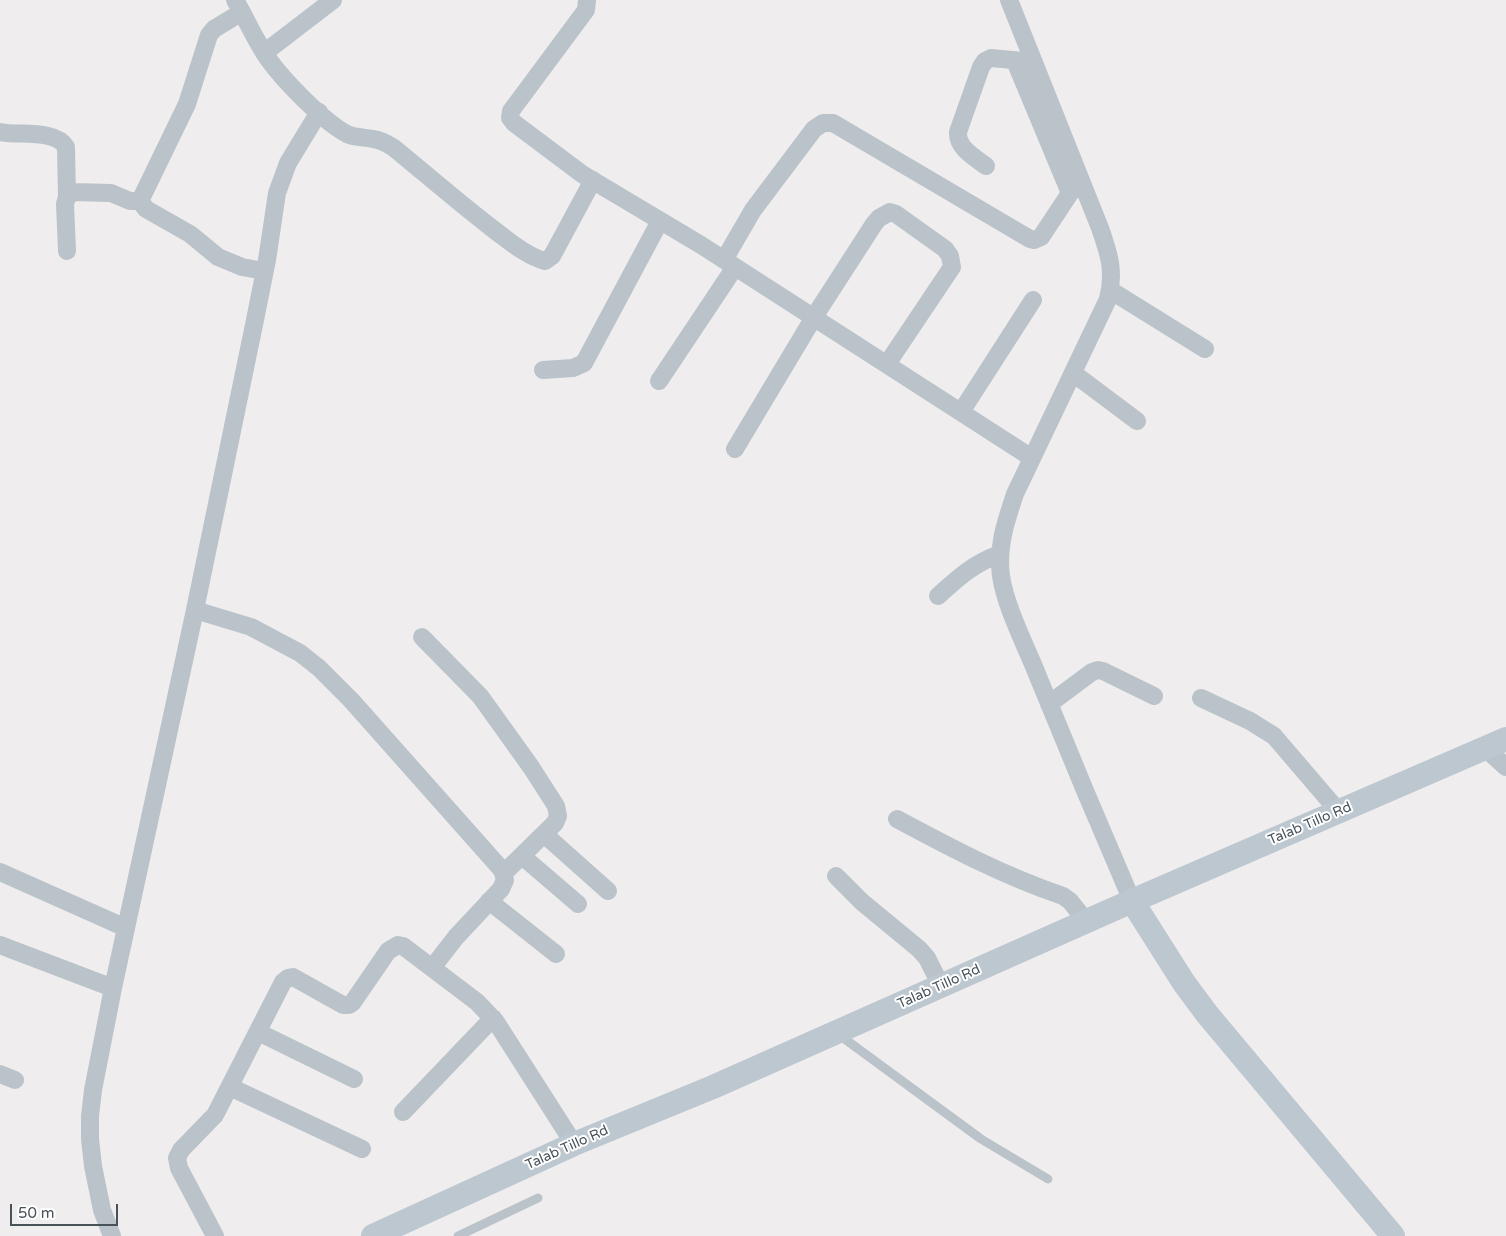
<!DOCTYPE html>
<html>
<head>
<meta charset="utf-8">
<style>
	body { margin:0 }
	#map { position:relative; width:1506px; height:1236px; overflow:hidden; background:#f0edee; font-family:"Varela Round",sans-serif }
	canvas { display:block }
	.scale { position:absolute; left:10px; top:1204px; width:108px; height:22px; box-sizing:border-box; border:2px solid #475259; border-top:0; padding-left:6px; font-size:15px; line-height:18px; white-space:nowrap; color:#475259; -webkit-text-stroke:4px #fff; paint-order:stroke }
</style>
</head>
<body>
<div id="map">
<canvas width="1506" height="1236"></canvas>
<div class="scale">50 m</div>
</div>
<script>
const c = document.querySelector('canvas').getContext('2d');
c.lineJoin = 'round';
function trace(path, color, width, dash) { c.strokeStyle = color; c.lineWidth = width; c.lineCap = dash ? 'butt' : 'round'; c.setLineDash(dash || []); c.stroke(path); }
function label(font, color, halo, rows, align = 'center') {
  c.font = font + ' "Varela Round",sans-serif'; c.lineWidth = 4; c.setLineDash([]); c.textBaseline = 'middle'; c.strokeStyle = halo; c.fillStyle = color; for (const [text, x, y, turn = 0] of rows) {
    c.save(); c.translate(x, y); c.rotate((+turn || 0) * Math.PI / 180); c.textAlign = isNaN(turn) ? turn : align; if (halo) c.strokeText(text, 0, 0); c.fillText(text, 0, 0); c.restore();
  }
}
trace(new Path2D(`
	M838 1034 981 1139 1048 1179
	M458 1236 538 1198`), '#bac3c9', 9);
trace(new Path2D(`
	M235 0C247 20 256 42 269 60 284 81 324 122 347 134 356 138 364 137 373 139 381 140 388 144 394 148 427 175 459 203 493 229 508 240 526 256 545 261L552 256 593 180
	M587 0 586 10 511 111 510 118 514 123 582 174 701 245 1032 458
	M1009 0 1100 228C1109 254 1115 271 1108 299L1015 494C1006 521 997 546 1001 576 1006 609 1027 648 1039 679 1069 753 1100 827 1132 901
	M242 12 214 29 209 35 187 104 140 201 146 209 190 234 218 257 242 267 264 271
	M264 53 333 0
	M1015 61 1070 193
	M0 132C19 136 55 129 66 147L67 197
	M986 166C974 157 957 148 958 132L981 67 985 61 991 58 1034 62
	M67 251 65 204 67 197 73 192 111 193 130 201H140
	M724 260 753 210 814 129 823 123H833L1030 239 1034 240 1041 237 1080 178
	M1110 290 1205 349
	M543 370 573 368 584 363 660 221
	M1073 373 1137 421
	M659 381 735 267
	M961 412 1033 300
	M735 449 814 317 874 224 879 218 890 212 896 214 945 249 950 256 952 267 887 364
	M938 596C958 578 974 563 1000 554
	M195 610 251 627 300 653 319 668 351 700 502 870 505 880 501 889 456 937 432 968
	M422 637 480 696 488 707 531 767 556 806 558 816 555 823 504 873
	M1201 698 1250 721 1274 736 1339 812
	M1049 704 1092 672 1098 670 1103 671 1154 696
	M1485 748 1506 767
	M897 819C951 848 1004 876 1063 896L1070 901 1086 921
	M544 834 608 891
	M522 856 578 904
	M0 872 126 928
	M836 876 862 902 919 949 927 958 941 986
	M489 901 556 954
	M0 945 113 988
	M258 1032 354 1079
	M0 1074 15 1080
	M230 1087 362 1149
	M403 1112 493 1018
	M112 1236 102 1210 93 1166 90 1139V1116L93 1090 113 988 195 610 255 320 267 260 277 193 288 163 319 112
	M215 1236 179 1168 177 1158 181 1150 215 1115 283 982 288 978 293 977 343 1005H349L353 1002 388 951 398 945 403 946 477 1002 496 1022 574 1144`), '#bac3c9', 18);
trace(new Path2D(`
	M1132 901 1184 983 1207 1014 1393 1236
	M373 1236 574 1144 713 1087 1132 901 1506 739`), '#bcc7d0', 24);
label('14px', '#475259', '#fff', [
	["Talab Tillo Rd",1310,824,-23],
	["Talab Tillo Rd",939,987,-24],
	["Talab Tillo Rd",567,1148,-24]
]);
</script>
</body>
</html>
